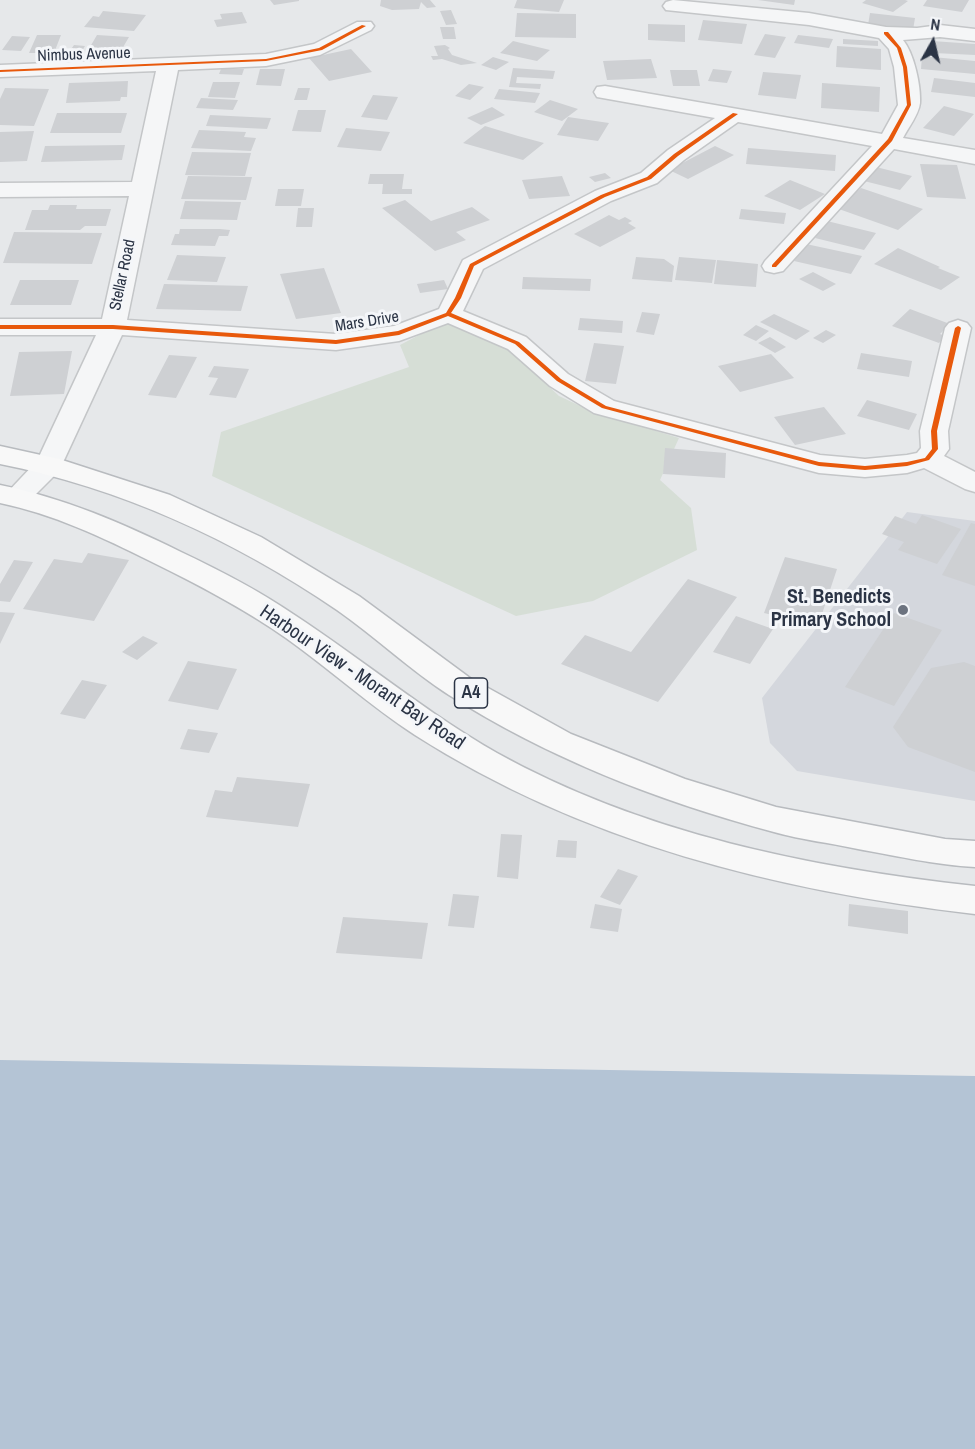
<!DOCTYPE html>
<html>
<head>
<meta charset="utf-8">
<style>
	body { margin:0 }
	#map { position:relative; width:975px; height:1449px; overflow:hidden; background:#e6e8ea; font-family:"Archivo Narrow",sans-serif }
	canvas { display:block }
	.north { position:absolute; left:903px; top:12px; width:60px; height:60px; -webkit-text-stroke:4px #f4f6f9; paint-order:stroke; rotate:8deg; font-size:16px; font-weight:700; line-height:24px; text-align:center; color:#2b3445 }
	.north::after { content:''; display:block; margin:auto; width:21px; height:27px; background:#2b3445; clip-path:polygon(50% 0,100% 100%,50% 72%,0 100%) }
</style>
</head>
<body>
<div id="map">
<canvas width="975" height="1449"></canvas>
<div class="north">N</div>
</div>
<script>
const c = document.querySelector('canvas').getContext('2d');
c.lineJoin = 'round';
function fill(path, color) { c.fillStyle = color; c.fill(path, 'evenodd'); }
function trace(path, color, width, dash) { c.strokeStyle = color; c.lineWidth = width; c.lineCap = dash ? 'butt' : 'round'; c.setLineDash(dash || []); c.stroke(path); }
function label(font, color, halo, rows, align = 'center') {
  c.font = font + ' "Archivo Narrow",sans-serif'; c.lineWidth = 6; c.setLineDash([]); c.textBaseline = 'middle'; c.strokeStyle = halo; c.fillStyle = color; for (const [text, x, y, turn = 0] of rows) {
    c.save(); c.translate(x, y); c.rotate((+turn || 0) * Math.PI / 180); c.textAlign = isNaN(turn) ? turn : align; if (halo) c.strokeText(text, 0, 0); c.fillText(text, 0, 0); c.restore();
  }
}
fill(new Path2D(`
	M907 512 975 521V801L797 771 770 743 762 698Z`), '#d4d7dd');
fill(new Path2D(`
	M444 322 508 348 559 396 591 411 679 438 660 480 691 508 697 550 593 601 516 616 212 476 221 432 409 367 400 345Z`), '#d6ded6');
fill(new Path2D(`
	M0 1060 975 1076V1449H0Z`), '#b4c4d5');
fill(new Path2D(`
	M270 0H299V1L274 5Z
	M381 0H430L436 7 427 8 421 2 419 9 392 10 380 6Z
	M517 0H564L559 12 514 8Z
	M758 0H795L794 5Z
	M866 0H905L908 1 893 12 862 3Z
	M927 0H969L962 12 923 6Z
	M451 10 457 24 446 25 440 11Z
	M103 11 146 15 134 31 84 27 93 16 99 17Z
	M242 12 247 23 217 27 214 20 222 19 220 14Z
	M517 13 576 14V38L515 37Z
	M870 13 915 18 913 30 868 25Z
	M703 20 747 24 742 44 698 40Z
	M648 24 685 25V42L648 40Z
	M440 27H454L456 39H443Z
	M765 34 786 37 775 58 754 55Z
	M37 35H61L54 53H29Z
	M97 35 129 37 115 61 83 59Z
	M798 35 833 39 829 48 794 43Z
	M12 36 30 37 21 51 2 50Z
	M843 39 878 41V46L843 44Z
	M513 41 550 50 537 61 500 53Z
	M932 41 975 44V55L934 53Z
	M74 45 85 46 79 56 67 55Z
	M445 45 450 48 448 49 452 55 477 63 461 65 442 59 433 60 431 56H438L434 46Z
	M837 46 881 49V70L836 67Z
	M351 49 372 72 329 81 309 58Z
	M922 56 975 61V74L921 69Z
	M493 57 509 62 496 70 481 65Z
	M651 59 657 78 607 80 603 61Z
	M513 68 555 71 553 79 517 77 516 83 541 84 540 89 509 87Z
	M221 69H244L242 75 219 74Z
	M260 69H285L281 86 256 85Z
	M713 69 732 71 727 83 708 81Z
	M670 70H697L700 86H673Z
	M763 72 801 75 796 99 758 95Z
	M934 78 975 83V97L931 92Z
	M128 81 127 97H121L120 101 66 103 69 83Z
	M213 82H240L235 98 208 97Z
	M822 83 880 87 879 112 821 108Z
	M469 84 484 87 470 100 455 96Z
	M5 88 49 89 34 126 0 125V99Z
	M298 88H310L307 100H294Z
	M499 89 540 93 535 103 494 99Z
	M373 95 398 97 387 120 361 117Z
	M201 98 238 100 233 110 196 108Z
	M550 100 578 109 562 121 534 112Z
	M944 106 974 114 954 136 923 128Z
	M492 107 505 115 481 125 467 118Z
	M298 110H326L321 132 292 131Z
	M57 113H127L121 133H50Z
	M210 115 271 118 267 129 206 126Z
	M568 117 609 123 598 141 557 135Z
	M485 126 518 136 544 143 523 160 463 143Z
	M346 128 390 132 381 151 337 147Z
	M199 130 246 132 244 137 256 138 251 151 191 148Z
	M34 131 27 161 0 162V132Z
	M125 145 122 160 41 162 45 146Z
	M715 146 734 155 688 179 669 170Z
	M748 148 836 155 835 171 746 164Z
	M192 152 251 153 245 176 185 175Z
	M920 164 957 165 966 199 927 197Z
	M876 167 912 176 900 190 864 181Z
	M605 173 611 178 595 182 589 177Z
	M370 174H404L402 189H412V194H382L383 184H368Z
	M188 176 252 177 246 200 181 199Z
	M562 176 570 196 529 199 522 180Z
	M790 180 825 194 800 210 764 196Z
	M861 188 923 209 898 230 836 208Z
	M278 189H304L301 206H275Z
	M405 200 431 221 472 207 490 220 456 232 466 240 435 251 382 208Z
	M185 201 241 202 237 220 180 219Z
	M50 205H77L76 209H111L106 226H85L80 230H25L32 210H48Z
	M298 208H314L312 227H296Z
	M741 209 786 213 784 224 739 219Z
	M609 215 619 220 625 217 632 221 628 223 636 228 600 247 574 234Z
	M827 221 876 233 864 250 815 238Z
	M180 229H220L230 230 228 236H219L215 246 171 245 175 234H179Z
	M14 232 102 233 92 264 3 263Z
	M806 244 862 256 851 274 794 261Z
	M898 248 940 267 938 268 960 277 941 290 874 264Z
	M177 255 226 257 217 282 167 280Z
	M636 257 664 259 674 266 672 282 632 279Z
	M679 257 716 260 712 283 675 280Z
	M717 260 758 264 756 287 714 284Z
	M324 268 341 313 296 319 280 274Z
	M813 272 836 284 823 291 799 279Z
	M523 277 591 279 590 291 522 289Z
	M20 280H79L71 305H10Z
	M444 280 448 289 420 293 417 284Z
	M164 284 248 286 241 311 156 309Z
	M910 309 950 324 940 334 946 336 939 343 892 326Z
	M642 312 660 314 654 335 636 332Z
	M774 314 810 331 796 340 760 322Z
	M580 318 623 321 622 333 578 330Z
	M756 325 769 331 756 341 743 335Z
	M826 330 836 335 823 343 813 338Z
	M770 337 786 347 775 353 758 343Z
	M594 343 624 346 616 384 585 381Z
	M72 351 64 394 10 396 19 352Z
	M861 353 912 361 909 377 857 369Z
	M771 354 794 378 740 392 718 366Z
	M169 355 197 357 176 398 148 395Z
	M214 366 249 369 236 398 209 395 218 378 208 377Z
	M867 400 917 414 909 430 857 416Z
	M824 407 846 434 795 445 774 417Z
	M665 448 726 453 725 478 663 474Z
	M922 515 961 529 937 564 898 550 904 542 882 534 895 516 916 524Z
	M971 523 975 524V586L942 575Z
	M88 553 129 560 94 621 23 609 54 559 82 563Z
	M785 557 837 569 818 626 764 613Z
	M14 560 33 562 10 602 0 601V584Z
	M688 579 737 597 658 702 561 664 585 635 631 652Z
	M0 612 15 613 0 644Z
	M894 613 942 630 894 706 845 687Z
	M736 616 773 629 750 664 713 652Z
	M143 636 158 643 137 660 122 652Z
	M188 661 237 669 218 710 168 701Z
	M964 662 975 666V772L908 747 893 727 931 668Z
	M82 680 107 685 85 719 60 714Z
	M188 729 218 733 209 753 180 749Z
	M237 777 310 784 298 827 206 817 215 790 232 792Z
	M501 834 522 835 518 879 497 877Z
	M558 840 577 841 576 858 556 857Z
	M618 869 638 876 620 905 600 897Z
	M453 894 479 896 474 928 448 926Z
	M595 904 622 909 618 932 590 928Z
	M849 904 908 911V934L848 926Z
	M343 917 428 923 422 959 336 953Z`), '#ced0d3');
const street = new Path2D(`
	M673 0 809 13 886 27 917 28 940 25 975 29V41L940 37 903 40C914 53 921 86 920 103 919 114 908 128 903 138L975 150V164L894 149 783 271 774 273 765 271 762 266 765 261 872 146 738 122 684 160 657 183 611 201 483 269 463 311 526 337 568 374 614 401 820 455 865 459 907 455 917 453 921 448 920 431 945 328 949 323 958 320 967 323 971 328 948 431 949 449 944 456 975 472V492L965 489 924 468 907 473 865 477 819 473 594 413 550 386 508 349 448 323 399 341 336 350 122 335 59 471 27 503 17 506 7 503 3 497 37 461 96 335H0V319H102L129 196 0 197V183L132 182 156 71 0 77V65L266 54 314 44 357 22H371L374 26 371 30 320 55 266 66 178 70 127 320 336 334 394 326 439 309 463 260 595 191 641 173 668 150 715 118 597 97 594 92 597 87 605 86 882 134 898 105 894 67 889 49 879 38 809 25 666 10 663 6 666 2Z`);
const highway = new Path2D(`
	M0 446 59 459 170 495 261 537 359 596 470 678 571 734 685 779 776 807 945 839 975 841V867C936 865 897 856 858 849 831 843 802 840 774 832 661 802 548 758 449 695 410 670 376 637 337 610 236 541 121 488 0 464Z
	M0 485C64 498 122 523 181 552 219 570 258 590 293 614 362 659 425 712 497 753 643 834 811 868 975 886V914C778 891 584 843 415 735 370 706 330 669 286 638 243 608 197 584 150 561 102 537 53 514 0 503Z`);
trace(street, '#c4c6c8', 3);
trace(highway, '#b8bbbf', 3);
fill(street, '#f5f6f7');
fill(highway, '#f8f8f8');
fill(new Path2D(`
	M362 25 366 26 322 50 266 61 0 72V70L266 59 319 48Z
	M884 32H888L901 48 907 67 911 105 892 141 776 267H772V265L888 139 907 105 903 67 897 48 884 34Z
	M733 113 738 114 678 156 651 179 605 197 474 266 461 298 451 313 519 342 561 379 606 406 819 462 865 466 907 462 925 458 932 449 931 431 955 328 958 326 960 327 961 328 937 431 938 449 929 460 907 466 865 470 819 466 602 408 557 381 515 344 448 316 399 335 336 344 113 329H0V325H113L336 340 398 331 446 313 455 298 470 264 601 195 647 177 674 154Z`), '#e8590c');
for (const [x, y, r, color] of [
	[903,610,6,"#6c737f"]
]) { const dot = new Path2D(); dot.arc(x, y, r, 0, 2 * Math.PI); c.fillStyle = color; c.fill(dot); trace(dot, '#f4f6f9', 2); }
label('16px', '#2b3445', '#f4f6f9', [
	["Nimbus Avenue",84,55,-2],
	["Stellar Road",123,275,-78],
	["Mars Drive",367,322,-9]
]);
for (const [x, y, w] of [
	[471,693,33]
]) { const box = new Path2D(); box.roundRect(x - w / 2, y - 15, w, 30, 4.5); c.fillStyle = '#f4f6f9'; c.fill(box); trace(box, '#2b3445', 1.5); }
label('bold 18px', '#2b3445', null, [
	["A4",471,693]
]);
label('bold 20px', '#2b3445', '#f4f6f9', [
	["St. Benedicts",891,598],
	["Primary School",891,621]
], 'right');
label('20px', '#2b3445', '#f4f6f9', [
	["Harbour View - Morant Bay Road",362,678,34]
]);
</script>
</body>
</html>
